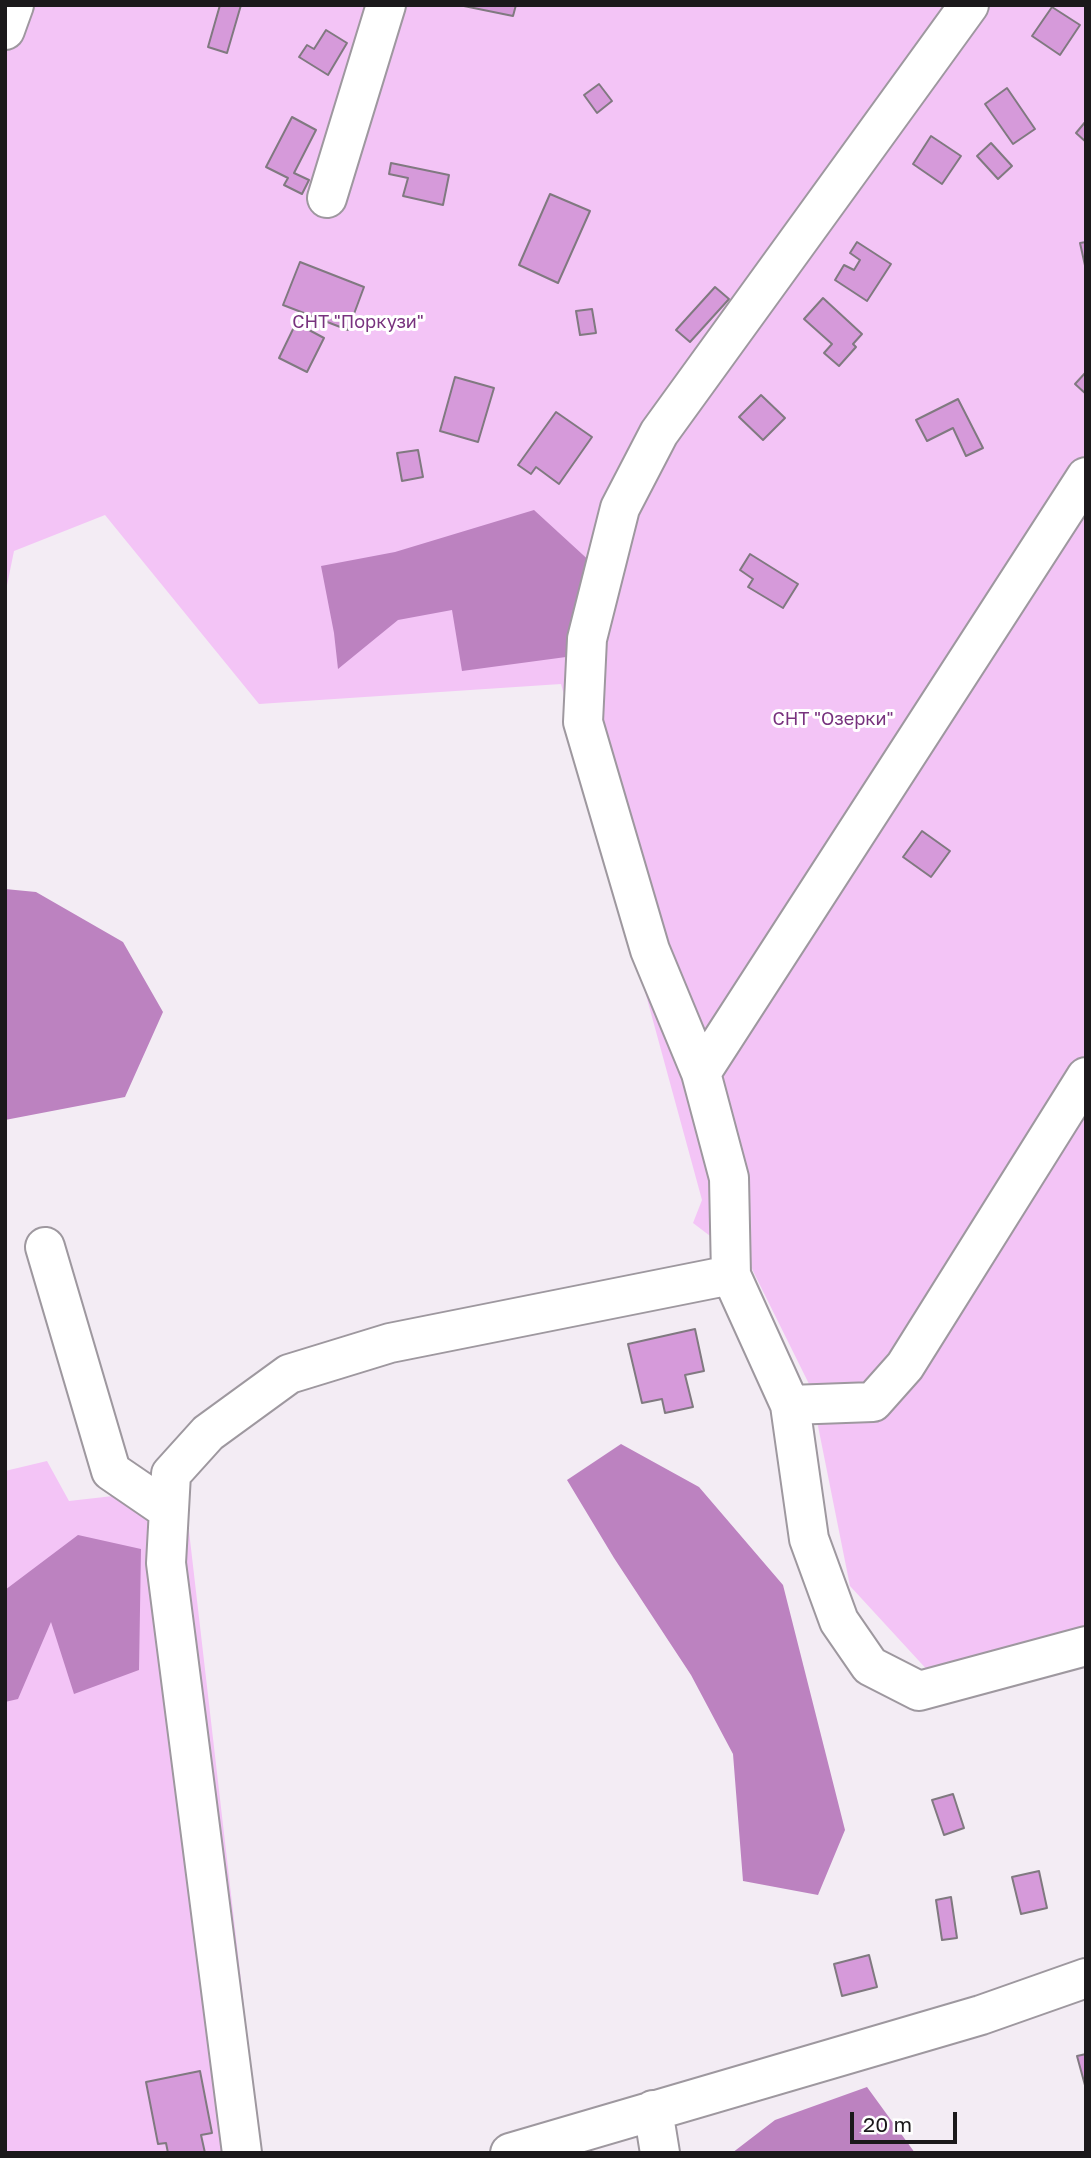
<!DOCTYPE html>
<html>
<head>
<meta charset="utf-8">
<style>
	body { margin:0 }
	#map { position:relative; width:1091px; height:2158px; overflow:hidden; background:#f3ecf4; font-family:"Golos Text",sans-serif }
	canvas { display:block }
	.frame { position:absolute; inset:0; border:7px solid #1b191b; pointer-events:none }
	.scale { position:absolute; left:850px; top:2112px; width:107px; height:32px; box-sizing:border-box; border:4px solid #1b191b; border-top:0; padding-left:9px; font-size:21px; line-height:24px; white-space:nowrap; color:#1b191b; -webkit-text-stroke:5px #fff; paint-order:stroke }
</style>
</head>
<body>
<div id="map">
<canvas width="1091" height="2158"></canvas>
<div class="frame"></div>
<div class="scale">20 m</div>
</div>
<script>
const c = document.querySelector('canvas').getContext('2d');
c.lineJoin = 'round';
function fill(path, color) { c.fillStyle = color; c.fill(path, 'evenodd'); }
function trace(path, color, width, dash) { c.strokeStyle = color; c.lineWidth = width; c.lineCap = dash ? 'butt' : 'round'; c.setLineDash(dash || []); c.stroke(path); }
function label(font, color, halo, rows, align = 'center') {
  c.font = font + ' "Golos Text",sans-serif'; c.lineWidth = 6; c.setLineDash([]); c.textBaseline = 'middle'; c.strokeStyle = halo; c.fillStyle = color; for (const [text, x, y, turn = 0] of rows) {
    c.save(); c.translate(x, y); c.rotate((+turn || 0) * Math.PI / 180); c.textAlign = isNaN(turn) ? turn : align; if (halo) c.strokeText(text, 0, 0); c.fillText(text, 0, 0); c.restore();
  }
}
fill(new Path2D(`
	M5 5H1086V1626L931 1674 850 1586 810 1386 751 1267 693 1223 702 1200 561 684 259 704 105 515 14 551 5 595Z
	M47 1461 69 1501 184 1488 261 2153H5V1471Z`), '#f3c4f6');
fill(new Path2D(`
	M534 510 594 565 566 657 462 671 452 610 398 620 338 669 334 633 321 566 395 552Z
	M5 889 36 892 123 942 163 1012 125 1097 5 1120Z
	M621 1444 699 1487 783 1585 845 1830 818 1895 743 1881 733 1754 691 1675 614 1558 567 1480Z
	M78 1535 141 1549 139 1670 74 1694 51 1622 18 1699 5 1702V1590Z
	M867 2087 915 2153H732L775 2120Z`), '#bc82c0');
const building = new Path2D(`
	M220 5H241L227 53 208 47Z
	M459 5H516L513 16Z
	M1052 7 1080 25 1060 55 1032 36Z
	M326 30 347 43 328 75 299 57 307 45 314 49Z
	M599 84 612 101 597 113 584 95Z
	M1007 88 1035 129 1013 144 985 104Z
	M292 117 316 130 294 173 309 180 302 194 284 185 288 178 266 167Z
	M1086 121V142L1076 133Z
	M931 136 961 156 942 184 913 164Z
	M991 143 1012 166 998 179 977 156Z
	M391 163 449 175 443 205 403 196 408 178 389 174Z
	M550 194 590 211 558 283 519 265Z
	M857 242 891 264 867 301 835 280 844 265 854 270 860 260 850 253Z
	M1086 242V270L1080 243Z
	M300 262 364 287 348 330 283 305Z
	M715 287 729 299 690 342 676 330Z
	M823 298 862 334 853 344 856 347 839 366 824 353 832 344 804 319Z
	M592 309 596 333 580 335 576 311Z
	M296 323 324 338 307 372 279 358Z
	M1086 372V394L1075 384Z
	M455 377 494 388 478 442 440 431Z
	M761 395 785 418 763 440 739 417Z
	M958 399 983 448 966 456 953 428 927 441 916 420Z
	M556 412 592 437 559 484 536 467 531 474 518 465Z
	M418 450 423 477 402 481 397 453Z
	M750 554 798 584 783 608 748 587 753 579 740 570Z
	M922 831 950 851 931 877 903 857Z
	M695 1329 704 1371 685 1375 693 1407 665 1413 662 1399 642 1403 628 1344Z
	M953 1794 964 1828 944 1835 932 1800Z
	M1039 1871 1047 1908 1021 1914 1012 1877Z
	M951 1897 957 1938 942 1940 936 1900Z
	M869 1955 877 1987 842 1996 834 1964Z
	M1086 2054V2089L1077 2056Z
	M200 2071 212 2133 201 2135 205 2153H168L166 2143 158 2144 146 2082Z`);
fill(building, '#d69ada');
trace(building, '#807980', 2);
const minor = new Path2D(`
	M969 5 659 433 620 508 587 639 583 722 650 950 701 1073 729 1178 731 1275 790 1405 809 1539 839 1621 870 1666 919 1691 1086 1646
	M5 30 14 5
	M327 198 386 5
	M701 1073 1086 477
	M45 1247 111 1471 168 1510
	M790 1405 873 1402 905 1366 1086 1077
	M653 2110 660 2153
	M242 2153 166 1563 171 1474 208 1433 289 1374 390 1343 731 1275
	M510 2153 981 2015 1086 1978`);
trace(minor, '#9e989f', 42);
trace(minor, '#fff', 38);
label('18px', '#78327e', '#fff', [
	["СНТ \"Поркузи\"",358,322],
	["СНТ \"Озерки\"",833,719]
]);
</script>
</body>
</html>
